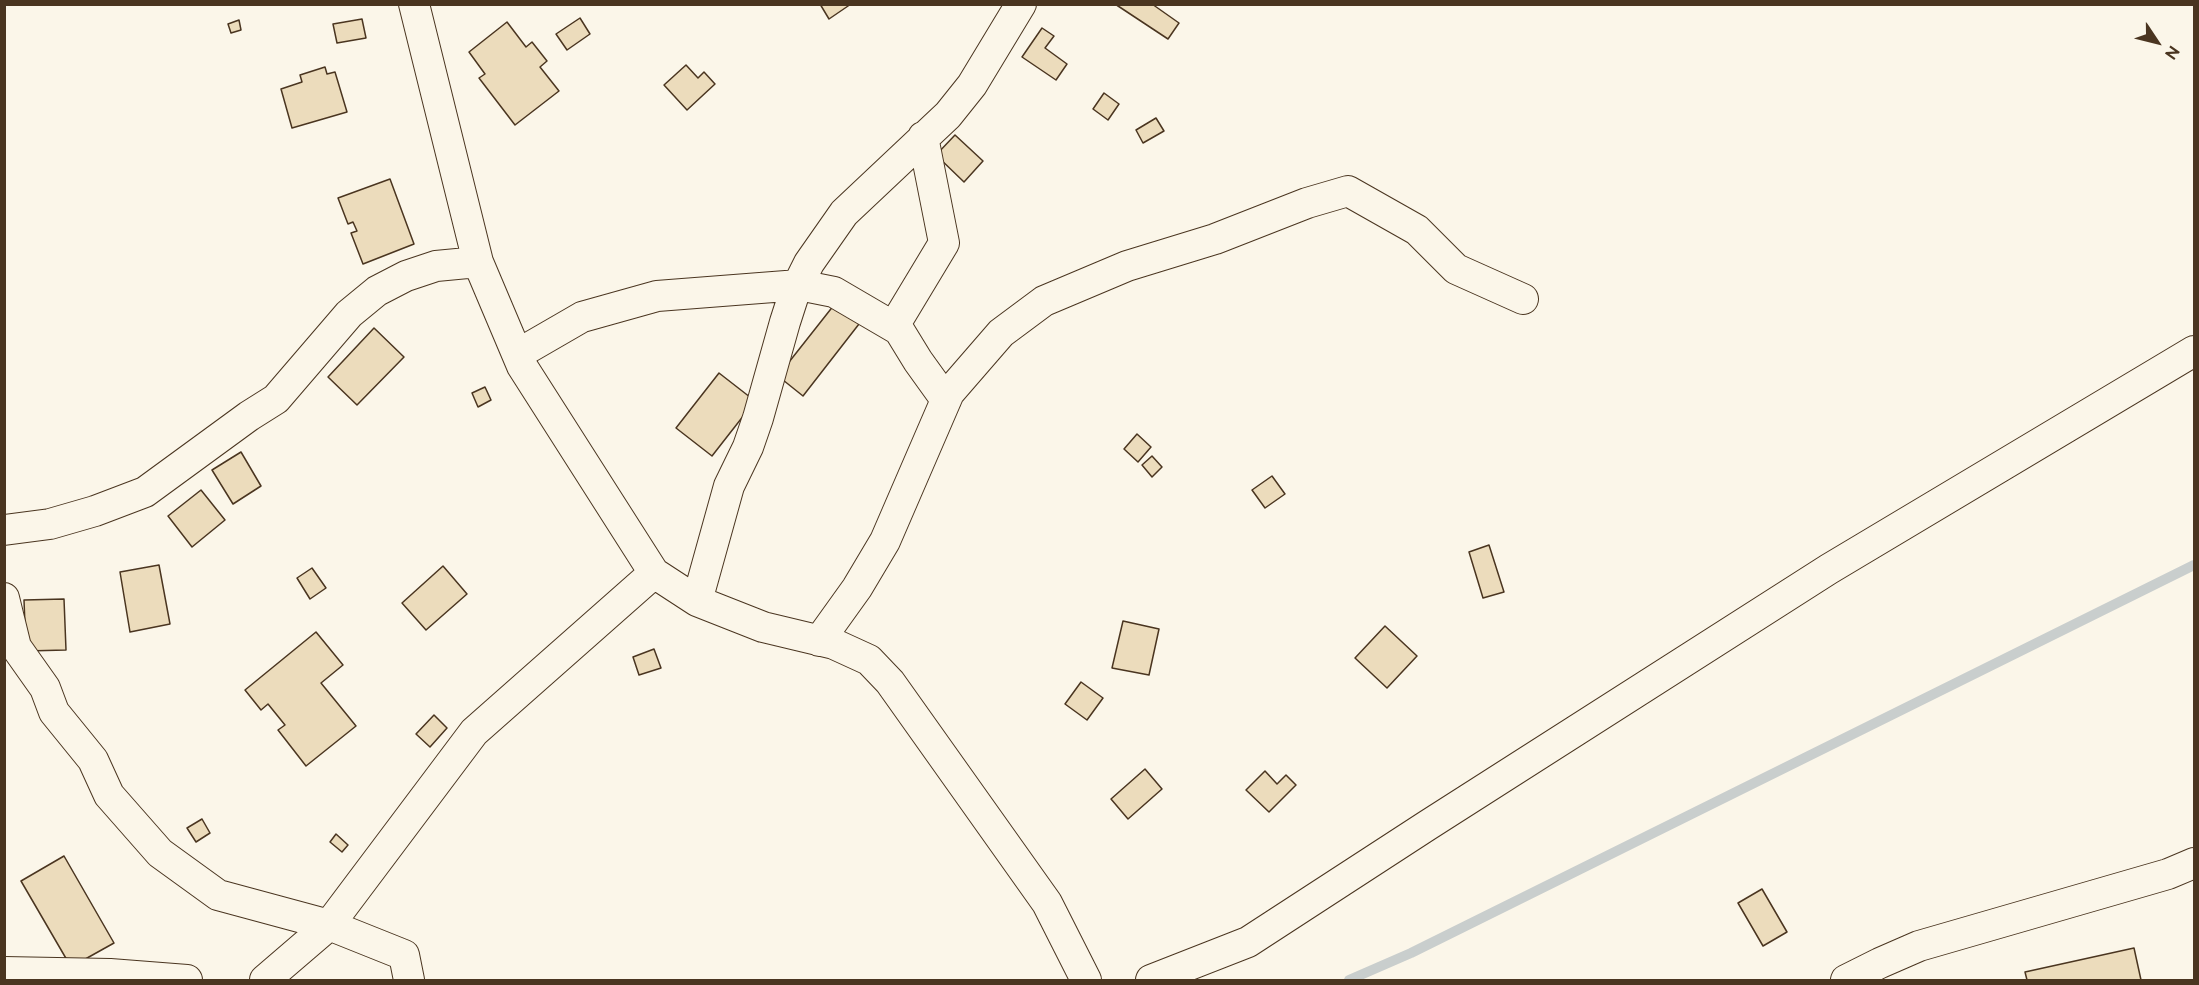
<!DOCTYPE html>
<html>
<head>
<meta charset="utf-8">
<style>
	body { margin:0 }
	#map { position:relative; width:2199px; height:985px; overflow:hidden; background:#fbf6e9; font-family:Raleway,sans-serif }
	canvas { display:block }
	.frame { position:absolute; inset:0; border:6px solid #4a3520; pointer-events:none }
	.north { position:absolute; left:2127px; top:12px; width:60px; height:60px; -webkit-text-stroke:4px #fbf6e9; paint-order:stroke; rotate:125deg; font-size:16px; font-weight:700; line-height:24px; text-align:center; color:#4a3520 }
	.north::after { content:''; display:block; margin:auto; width:21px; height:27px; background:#4a3520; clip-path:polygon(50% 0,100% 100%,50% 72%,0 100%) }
</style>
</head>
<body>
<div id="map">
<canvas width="2199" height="985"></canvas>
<div class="frame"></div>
<div class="north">N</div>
</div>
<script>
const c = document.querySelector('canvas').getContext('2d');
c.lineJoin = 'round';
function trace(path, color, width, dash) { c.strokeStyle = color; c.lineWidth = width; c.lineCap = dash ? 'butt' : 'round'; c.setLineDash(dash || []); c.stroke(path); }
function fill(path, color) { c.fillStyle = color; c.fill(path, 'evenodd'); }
trace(new Path2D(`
	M1349 980 1411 953 2194 565`), '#c9cecd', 10);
const building = new Path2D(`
	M820 4H851L829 19Z
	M1115 4H1152L1179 23 1168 39Z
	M580 18 590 34 567 50 556 34Z
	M362 19 366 38 337 43 333 24Z
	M239 20 241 30 231 33 228 24Z
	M507 22 526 47 532 42 547 61 540 67 559 91 515 125 479 78 485 74 469 52Z
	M1042 28 1054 36 1045 48 1067 64 1056 80 1022 57Z
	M686 65 698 78 704 72 715 84 687 110 664 85Z
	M325 67 327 74 335 72 347 112 292 128 281 89 302 82 300 75Z
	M1104 93 1119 104 1108 120 1093 109Z
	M1156 118 1164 131 1143 143 1136 130Z
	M955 135 983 161 964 182 936 155Z
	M390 179 414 244 363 264 351 233 357 231 353 222 348 224 338 198Z
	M834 305 859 324 803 396 778 376Z
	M374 328 404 357 357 405 328 377Z
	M719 373 755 401 712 456 676 428Z
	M485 387 491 400 478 407 472 393Z
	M1137 434 1151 447 1138 462 1124 449Z
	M241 452 261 486 233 504 212 470Z
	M1152 456 1162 467 1152 477 1142 465Z
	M1272 476 1285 494 1265 508 1252 490Z
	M201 490 225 520 192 547 168 516Z
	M1489 545 1504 592 1483 598 1469 552Z
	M159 565 170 624 130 632 120 572Z
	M443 566 467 594 426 630 402 603Z
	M312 568 326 588 310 599 297 578Z
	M64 599 66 650 26 651 24 600Z
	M1123 621 1159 629 1149 675 1112 668Z
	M1385 626 1417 656 1387 688 1355 658Z
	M316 632 343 665 321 683 356 726 306 766 278 730 285 725 268 704 261 710 245 690Z
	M654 649 661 668 639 675 633 657Z
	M1081 682 1103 698 1087 720 1065 704Z
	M434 715 447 728 430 747 416 734Z
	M1145 769 1162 789 1128 819 1111 799Z
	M1265 771 1277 784 1286 775 1296 785 1269 812 1246 790Z
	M202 819 210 833 196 842 187 828Z
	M336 834 348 845 342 852 330 842Z
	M64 856 114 943 71 967 21 881Z
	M1762 889 1787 932 1763 946 1738 903Z
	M2134 948 2141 980H2027L2025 972Z`);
fill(building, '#ecdcbc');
trace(building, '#4a3520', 1.5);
const street = new Path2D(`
	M414 4 478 262 522 366 654 573 697 601 763 627 834 644 869 660 890 682 1047 903 1086 980
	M894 326 944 243 923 137
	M518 354 582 317 657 296 799 285 834 292 899 330 918 361 946 400
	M4 530 50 524 95 511 145 492 249 416 276 399 349 314 377 291 406 276 436 266 478 262
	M4 598 16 647 45 688 54 712 93 760 109 795 160 853 218 895 329 925 404 955 409 980
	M697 601 729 486 748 447 758 418 785 322 795 291 809 263 844 213 948 115 972 85 1021 4
	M819 641 857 588 885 541 949 393 1001 333 1044 301 1127 266 1215 239 1307 203 1348 191 1417 230 1456 269 1523 299
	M4 972 110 974 187 980
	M265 980 329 925 474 732 654 573
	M1151 980 1248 942 1428 825 1829 569 2194 351
	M1846 980 1880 963 1919 946 2168 874 2194 863`);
trace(street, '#4a3520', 32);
trace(street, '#fbf6e9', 30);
</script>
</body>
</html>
